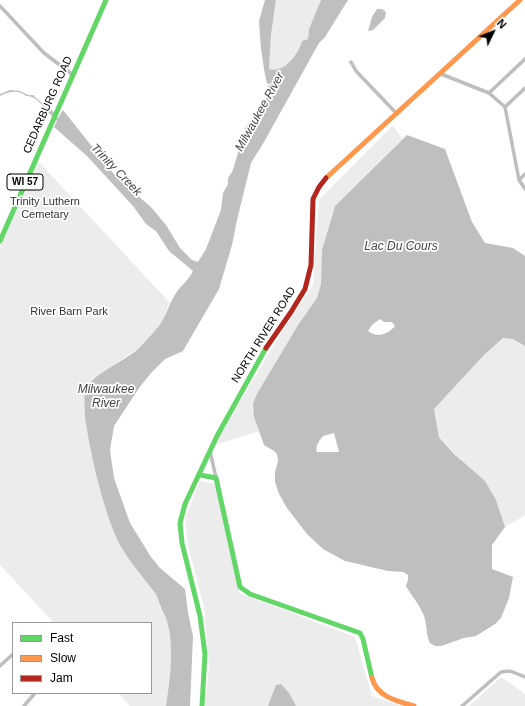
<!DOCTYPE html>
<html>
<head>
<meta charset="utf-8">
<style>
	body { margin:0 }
	#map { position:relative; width:525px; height:706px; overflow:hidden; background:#fff; font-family:Helvetica,sans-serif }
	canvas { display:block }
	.legend { position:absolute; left:12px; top:622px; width:140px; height:72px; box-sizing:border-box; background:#fff; border:1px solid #999; margin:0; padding:5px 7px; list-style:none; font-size:12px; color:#000 }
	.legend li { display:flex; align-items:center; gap:8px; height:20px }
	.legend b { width:20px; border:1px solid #999 }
	.north { position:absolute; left:473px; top:12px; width:40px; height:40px; -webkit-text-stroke:3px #fff; paint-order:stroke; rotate:47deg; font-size:11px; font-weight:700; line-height:16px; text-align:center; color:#000 }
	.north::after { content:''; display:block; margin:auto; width:14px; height:18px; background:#000; clip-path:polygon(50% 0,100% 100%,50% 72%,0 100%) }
</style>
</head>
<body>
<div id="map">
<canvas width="525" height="706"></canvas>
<ul class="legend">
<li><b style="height:5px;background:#63d668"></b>Fast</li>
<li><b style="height:5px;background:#ff974d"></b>Slow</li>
<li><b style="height:5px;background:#b3261e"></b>Jam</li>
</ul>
<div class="north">N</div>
</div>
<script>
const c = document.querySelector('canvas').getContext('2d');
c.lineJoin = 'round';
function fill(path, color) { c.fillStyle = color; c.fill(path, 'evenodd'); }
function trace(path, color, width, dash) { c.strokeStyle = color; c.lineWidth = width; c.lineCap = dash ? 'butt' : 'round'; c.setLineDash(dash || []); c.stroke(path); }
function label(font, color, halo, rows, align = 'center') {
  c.font = font + ' Helvetica,sans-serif'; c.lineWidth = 3.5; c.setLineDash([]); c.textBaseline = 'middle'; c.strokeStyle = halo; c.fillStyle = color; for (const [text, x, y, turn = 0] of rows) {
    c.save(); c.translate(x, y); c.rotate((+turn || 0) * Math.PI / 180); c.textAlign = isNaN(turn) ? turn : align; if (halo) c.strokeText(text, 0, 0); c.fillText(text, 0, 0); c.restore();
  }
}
fill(new Path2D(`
	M276 0H321L309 29 308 39 302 41C298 53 284 74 269 69L271 35Z
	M393 125 402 139 335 206 322 250 321 284 317 298 298 325 258 392 254 417 259 431 215 445 214 446 278 338 313 285 319 200Z
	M36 159 170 303C166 309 165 317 161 323 159 328 142 345 138 348 119 363 98 371 84 390 85 401 84 413 86 424 92 460 101 495 113 530 122 554 140 573 155 593 158 597 159 603 161 607 163 611 165 614 166 618 175 644 170 679 166 706H130L118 693H151V623H54L0 565V241Z
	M503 338 513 339 525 346V515L505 527 496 500 439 436 434 409 484 355Z
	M200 481 215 484 239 593 355 637 372 696 402 706H205L209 667 204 607 188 546 185 519Z
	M501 677 525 694V706H469Z`), '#ececec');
fill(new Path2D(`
	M265 0H276L271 35 269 69C284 74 299 53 302 41L308 39 309 29 321 0H348L325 37 319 43 264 142 251 163 237 220 232 245 219 289 183 351 165 359 152 372 139 388 114 426 110 450 114 478 130 523 151 557 160 568 185 589 188 613 193 636 190 706H166C170 679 175 644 166 618 165 614 162 611 161 607 159 603 158 597 155 593 140 573 122 554 113 530 100 494 92 461 86 424 84 413 85 401 84 390 98 370 121 364 139 348 144 343 158 328 161 323 167 313 170 302 176 293 181 285 189 280 193 271L169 251 156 231 146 224 133 206 87 156 54 127 57 121 50 114 47 113V110C39 103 36 96 26 96 18 89 8 92 0 96V94L10 90 20 91 28 95H33L46 107H49L58 118 63 110 117 178 151 207 166 225 180 248 192 260 198 262 206 249 221 210 223 193 228 184V178L233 170 245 128 252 118 262 108 269 91 265 75 261 49 259 21Z
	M377 9H382L386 12 385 18 373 30 368 31 372 17Z
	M407 135 445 149 472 222 485 243 513 248 525 256V346L513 339 503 338 484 355 434 409 439 437 454 454 485 481 496 500 505 527 492 545V569L513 577 509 598 501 618 495 624 476 636 464 638 441 646H435L430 643C426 635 427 625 424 616 419 603 412 597 406 586L408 580V575L403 572 388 571 345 561 323 549 307 534 287 508 279 494 275 482V472L278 461 277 454 274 451 264 445 254 417 253 403 258 392 298 325 317 298 321 284 322 250 335 206ZM380 319 384 322H392L395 326C387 335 377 338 368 331L372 325ZM334 433 339 452H317C315 446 319 441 323 436Z
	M281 684 289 693 296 706H268L276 685Z`), '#bfbfbf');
trace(new Path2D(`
	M0 6 44 53 73 75
	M351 62 356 71 397 114
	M441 74 489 93 505 107 519 180 525 189
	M489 93 525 59
	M505 107 525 88
	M519 180 525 174
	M210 451 216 478
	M0 666 13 654
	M24 706 35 693
	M462 706 501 672 510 671 525 677`), '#bebebe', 3.5);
trace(new Path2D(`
	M0 241 106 0
	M200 475 216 478 240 587 250 594 360 633 363 639 372 678
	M202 706 205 654 200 616 182 543 180 523 185 504 217 436 266 348`), '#63d668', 5);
trace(new Path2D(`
	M326 178 520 0
	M372 678C377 697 397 701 414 706`), '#ff974d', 5);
trace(new Path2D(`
	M266 348 291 312 305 289 311 265 313 199 319 187 326 178`), '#b3261e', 5);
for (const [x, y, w] of [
	[25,182,36]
]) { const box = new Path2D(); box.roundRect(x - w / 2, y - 8, w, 16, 3); c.fillStyle = '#fff'; c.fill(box); trace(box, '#000', 1); }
label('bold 10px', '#000', null, [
	["WI 57",25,182]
]);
label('11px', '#000', '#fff', [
	["CEDARBURG ROAD",48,105,-66],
	["NORTH RIVER ROAD",264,335,-58]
]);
label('11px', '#333', '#fff', [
	["Trinity Luthern",45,202],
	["Cemetary",45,215],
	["River Barn Park",69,312]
]);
label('italic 12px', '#444', '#fff', [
	["Milwaukee River",260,112,-61],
	["Trinity Creek",116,170,46],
	["Lac Du Cours",401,247],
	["Milwaukee",106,390],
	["River",106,404]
]);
</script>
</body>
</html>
